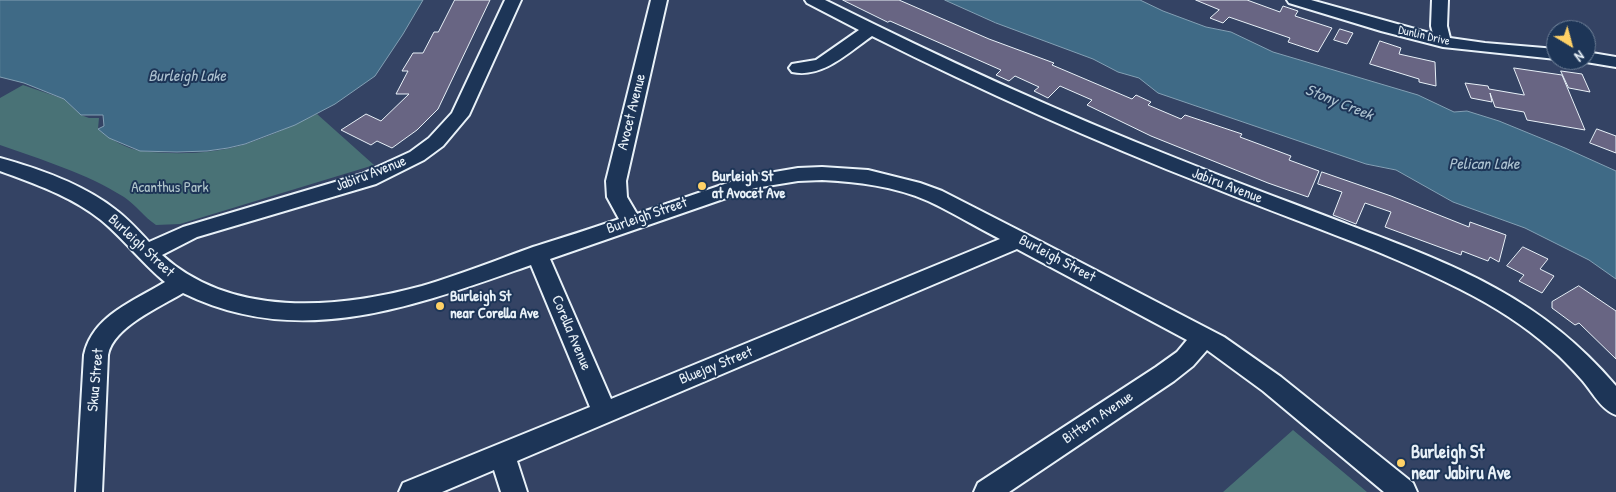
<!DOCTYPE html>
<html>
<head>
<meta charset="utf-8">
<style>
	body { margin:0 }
	#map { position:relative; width:1616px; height:492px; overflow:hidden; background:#344364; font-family:"Patrick Hand",sans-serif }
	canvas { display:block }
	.north { position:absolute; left:1546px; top:20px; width:50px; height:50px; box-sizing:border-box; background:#1d3557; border:1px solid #6e8097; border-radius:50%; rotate:143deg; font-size:14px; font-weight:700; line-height:20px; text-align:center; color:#e8f1f8 }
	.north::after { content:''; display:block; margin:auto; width:18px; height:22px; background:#ffd166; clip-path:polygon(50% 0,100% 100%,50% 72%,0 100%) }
</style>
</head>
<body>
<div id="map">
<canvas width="1616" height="492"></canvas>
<div class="north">N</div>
</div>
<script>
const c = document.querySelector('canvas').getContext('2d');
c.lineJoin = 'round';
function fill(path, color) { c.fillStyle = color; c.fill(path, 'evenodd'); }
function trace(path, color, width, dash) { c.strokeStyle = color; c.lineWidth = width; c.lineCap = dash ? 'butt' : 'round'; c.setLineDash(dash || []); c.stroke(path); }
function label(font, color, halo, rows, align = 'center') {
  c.font = font + ' "Patrick Hand",sans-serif'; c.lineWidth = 4; c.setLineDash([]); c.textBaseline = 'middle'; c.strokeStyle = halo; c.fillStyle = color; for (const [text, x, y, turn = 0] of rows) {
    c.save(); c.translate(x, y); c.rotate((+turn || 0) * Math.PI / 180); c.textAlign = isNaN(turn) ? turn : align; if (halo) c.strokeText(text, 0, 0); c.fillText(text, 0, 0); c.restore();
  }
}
fill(new Path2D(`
	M23 85 64 99 81 115 89 118H99L98 129C109 139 127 149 142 151 175 155 214 154 246 144 270 136 294 125 317 114L374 165 180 224 156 225C144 217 136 205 124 197 86 173 42 160 0 145V98Z
	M1293 430 1367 492H1223Z`), '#497276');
const water = new Path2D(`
	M0 0H423L403 34 375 76 335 104 295 125 245 144 228 148 207 151 177 152 140 151 109 138 98 129 104 126 103 115H81L64 99 24 83 0 77Z
	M945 0H1140L1163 11 1206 27 1231 32 1273 52 1418 95 1454 112 1467 111 1499 121 1565 148 1616 171V279L1589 260 1525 228 1453 202 1396 170 1366 164 1158 93 1139 78 1118 72 1093 59 996 23Z`);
fill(water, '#3f6a86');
trace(water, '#83a0b4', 1);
const building = new Path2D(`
	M455 0H490L438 109 417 130 392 148 377 141 371 145 341 130 366 114 381 121 409 94H396L408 71H402L413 53H423L434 32H438Z
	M843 0H899L989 39 1054 63 1052 65 1132 99 1136 95 1151 102 1148 105 1181 119 1185 115 1242 134 1240 137 1291 156 1289 160 1319 171 1308 197 1268 183 1151 136 1087 105 1092 100 1060 86 1048 98 1034 91 1039 87 1015 76 1009 81 996 75 1001 70 890 21 888 22Z
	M1196 0H1247L1280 12 1283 6 1298 11 1295 16 1332 28 1318 52 1288 42 1290 38 1229 17 1223 23 1210 18 1219 10Z
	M1340 29 1353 33 1347 44 1334 40Z
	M1380 41 1401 48 1399 54 1435 62 1436 86 1419 82V79L1370 64Z
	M1514 68 1562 75 1585 130 1527 120 1524 112 1495 107 1490 93 1492 102 1471 98 1465 83 1488 86 1489 89 1524 95Z
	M1561 71 1582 74 1590 92 1569 88Z
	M1597 129 1616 136V153L1590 143Z
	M1322 172 1391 196 1469 227 1470 222 1506 235 1499 262 1490 257 1488 261 1462 251 1461 255 1385 227 1391 212 1365 203 1356 224 1333 215 1342 192 1318 184Z
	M1523 247 1548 259 1540 269 1554 276 1542 293 1519 281 1524 275 1507 266Z
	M1579 286 1616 311V359L1579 323 1575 325 1552 308V302Z`);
fill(building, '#686583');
trace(building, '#e8f1f8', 1);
const minor = new Path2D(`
	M505 0H521L469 115 443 146 424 160 376 184 197 237 162 255C231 318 337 309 422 286 459 275 497 260 533 247 561 238 591 229 619 219L607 197 606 181 651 0H667L626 181 627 197 637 214 745 177 798 168 822 167 868 170 920 183 942 191 1026 234 1224 337 1281 377 1413 483 1417 492H1384L1263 391 1207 350 1193 366 1174 381 1009 492H974L978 483 1156 367 1177 352 1187 340 1017 249 517 461 527 492H501L494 470 442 492H399L403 483 590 407 531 265C417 305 300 351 183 293 160 307 113 327 108 355L102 492H76L84 355C92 316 134 301 165 282 142 263 124 239 101 220 71 196 35 184 0 171V158C40 169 83 184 116 210 128 219 139 231 149 242L183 227 362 174 410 152 429 138 452 113ZM822 180C858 182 894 186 928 201 952 212 976 227 1000 239L611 399 550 259 755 188 798 181Z
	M805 0H825C941 58 1058 112 1178 159 1235 182 1292 203 1349 225 1454 265 1541 297 1616 386V415C1600 409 1592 391 1581 379 1572 369 1562 358 1551 349 1524 325 1492 305 1460 289 1379 248 1292 220 1209 186 1094 141 982 91 872 36 849 52 822 79 792 72L789 68 792 64 816 60 859 30 807 3Z
	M1287 0H1311L1433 34 1431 26 1432 0H1448L1447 26 1450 38 1485 43 1556 49V59L1443 47 1381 31 1289 3Z
	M1586 52 1616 57V67L1580 61 1586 60Z`);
trace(minor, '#e8f1f8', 4);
fill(minor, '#1d3557');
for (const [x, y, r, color] of [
	[702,186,5,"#ffd166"],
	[440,306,5,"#ffd166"],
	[1401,463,5,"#ffd166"]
]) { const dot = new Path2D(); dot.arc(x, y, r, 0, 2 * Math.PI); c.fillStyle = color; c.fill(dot); trace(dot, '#1d3557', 2); }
label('12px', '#e8f1f8', '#1d3557', [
	["Dunlin Drive",1424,36,13]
]);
label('15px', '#e8f1f8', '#1d3557', [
	["Avocet Avenue",632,112,-76],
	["Jabiru Avenue",371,174,-21],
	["Jabiru Avenue",1227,186,21],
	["Burleigh Street",647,216,-19],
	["Burleigh Street",141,246,43],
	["Burleigh Street",1057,259,28],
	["Corella Avenue",571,333,67],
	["Bluejay Street",716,366,-22],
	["Skua Street",96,380,-85],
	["Bittern Avenue",1098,418,-34]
]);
label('bold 15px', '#e8f1f8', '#1d3557', [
	["Burleigh St",712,177],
	["at Avocet Ave",712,194],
	["Burleigh St",450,297],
	["near Corella Ave",450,314]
], 'left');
label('15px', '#b0c5ca', '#1d3557', [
	["Acanthus Park",170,188]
]);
label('italic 16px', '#adc2d0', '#1d3557', [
	["Burleigh Lake",187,77],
	["Stony Creek",1339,103,22],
	["Pelican Lake",1484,165]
]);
label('bold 18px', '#e8f1f8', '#1d3557', [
	["Burleigh St",1411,453],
	["near Jabiru Ave",1411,474]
], 'left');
</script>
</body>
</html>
